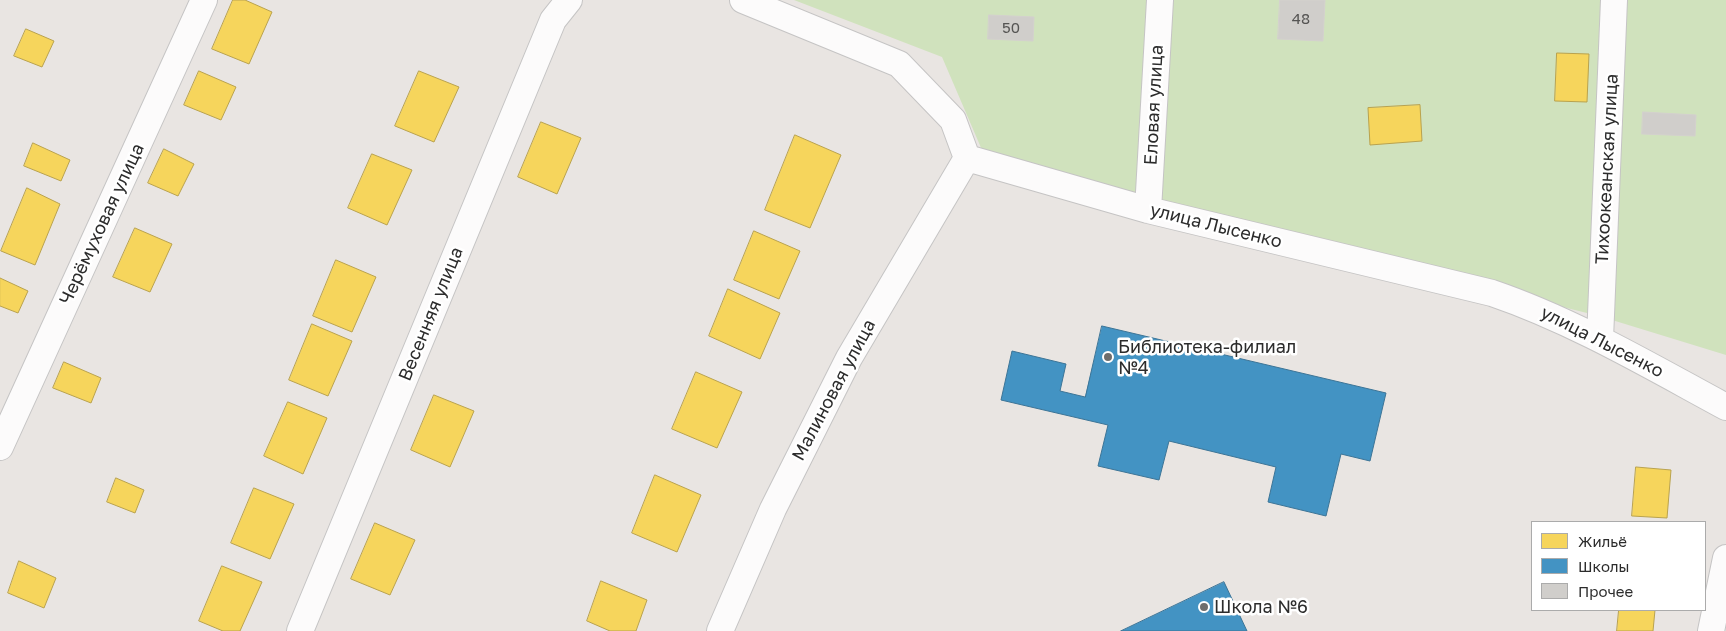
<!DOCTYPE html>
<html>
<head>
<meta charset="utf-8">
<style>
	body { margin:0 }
	#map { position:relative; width:1726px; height:631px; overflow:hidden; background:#e9e5e2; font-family:"Golos Text",sans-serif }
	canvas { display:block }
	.legend { position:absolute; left:1531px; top:521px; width:175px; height:90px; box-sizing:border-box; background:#fff; border:1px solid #ababab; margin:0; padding:6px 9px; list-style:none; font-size:15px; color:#2c2c2c }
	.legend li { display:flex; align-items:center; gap:10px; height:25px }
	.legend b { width:25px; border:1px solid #ababab }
</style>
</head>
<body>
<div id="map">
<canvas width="1726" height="631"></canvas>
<ul class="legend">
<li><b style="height:14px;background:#f6d55c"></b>Жильё</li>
<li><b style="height:14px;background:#4393c3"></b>Школы</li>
<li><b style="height:14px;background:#d0cecb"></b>Прочее</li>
</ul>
</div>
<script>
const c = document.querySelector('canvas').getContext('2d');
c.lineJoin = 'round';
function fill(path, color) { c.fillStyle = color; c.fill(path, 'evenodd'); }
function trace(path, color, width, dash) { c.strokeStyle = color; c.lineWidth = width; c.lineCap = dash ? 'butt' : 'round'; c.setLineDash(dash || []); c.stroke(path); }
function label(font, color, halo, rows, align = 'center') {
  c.font = font + ' "Golos Text",sans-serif'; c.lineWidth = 5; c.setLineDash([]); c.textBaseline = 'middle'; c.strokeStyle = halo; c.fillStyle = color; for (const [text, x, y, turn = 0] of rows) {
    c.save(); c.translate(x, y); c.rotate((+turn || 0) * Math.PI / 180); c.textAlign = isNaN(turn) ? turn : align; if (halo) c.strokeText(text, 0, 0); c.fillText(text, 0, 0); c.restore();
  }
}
fill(new Path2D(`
	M794 0H1726V355L1599 316 988 164 942 57Z`), '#d0e2bd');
const homes = new Path2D(`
	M233 0H245L272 12 249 64 212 49Z
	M26 29 54 41 42 67 14 56Z
	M1557 53 1589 54 1587 102 1555 101Z
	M199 71 236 87 221 120 184 105Z
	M419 71 459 87 434 142 395 126Z
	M1420 105 1422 141 1370 145 1368 108Z
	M541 122 581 138 557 194 518 177Z
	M795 135 841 155 810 228 765 210Z
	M33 143 70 160 61 181 24 166Z
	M164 149 194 164 178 196 148 183Z
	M372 154 412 170 387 225 348 208Z
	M27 188 60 204 35 265 1 251Z
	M135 228 172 244 150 292 113 277Z
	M754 231 800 251 779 299 734 280Z
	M336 260 376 277 352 332 313 316Z
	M0 278 28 291 18 313 0 306Z
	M728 289 780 313 760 359 709 336Z
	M312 324 352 341 328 396 289 380Z
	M64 362 101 378 91 403 53 388Z
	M696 372 742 392 717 448 672 429Z
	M434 395 474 411 450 467 411 450Z
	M288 402 327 418 303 474 264 456Z
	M1636 467 1671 470 1667 518 1632 516Z
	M655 475 701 495 677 552 632 533Z
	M116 478 144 490 135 513 107 502Z
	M254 488 294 504 270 559 231 543Z
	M375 523 415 540 390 595 351 579Z
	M19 561 56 578 44 608 8 593Z
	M222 566 262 582 240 631H223L199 621Z
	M601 581 647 600 636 631H610L587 621Z
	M1619 610H1655L1653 631H1617Z`);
fill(homes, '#f6d55c');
trace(homes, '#b9a24e', 1);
const schools = new Path2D(`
	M1102 326 1386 393 1370 461 1341 454 1326 516 1268 502 1276 467 1169 441 1159 480 1098 466 1108 425 1001 400 1012 351 1066 364 1060 391 1085 397Z
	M1224 582 1247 631H1121Z`);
fill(schools, '#4393c3');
trace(schools, '#3c7496', 1);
const building = new Path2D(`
	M1280 0H1325L1323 41 1278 39Z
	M989 15 1034 17 1033 41 988 39Z
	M1643 112 1696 115 1695 136 1642 134Z`);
fill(building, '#d0cecb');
trace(building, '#d4d1ce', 1);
const street = new Path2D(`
	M743 0 899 64 953 120 967 158 1148 210 1492 293C1574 321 1650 366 1726 407
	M1148 210 1160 0
	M1600 339 1614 0
	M0 447 204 0
	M300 631 553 20 569 0
	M720 631 773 509 849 358 967 158
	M1711 631 1726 558`);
trace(street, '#c5c4c4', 28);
trace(street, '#fcfbfb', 26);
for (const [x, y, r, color] of [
	[1108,357,5,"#6e6d6c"],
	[1204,607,5,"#6e6d6c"]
]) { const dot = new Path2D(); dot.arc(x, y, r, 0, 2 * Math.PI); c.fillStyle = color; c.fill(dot); trace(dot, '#fff', 2); }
label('15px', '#565554', null, [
	["48",1301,19],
	["50",1011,28]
]);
label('18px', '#2c2c2c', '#fff', [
	["Еловая улица",1154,105,-87],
	["Тихоокеанская улица",1607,169,-87],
	["Черёмуховая улица",102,224,-65],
	["улица Лысенко",1216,226,14],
	["Весенняя улица",431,314,-68],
	["улица Лысенко",1602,342,27],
	["Малиновая улица",834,390,-62]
]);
label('18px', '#2c2c2c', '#fff', [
	["Библиотека-филиал",1118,347],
	["№4",1118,368],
	["Школа №6",1214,607]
], 'left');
</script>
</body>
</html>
